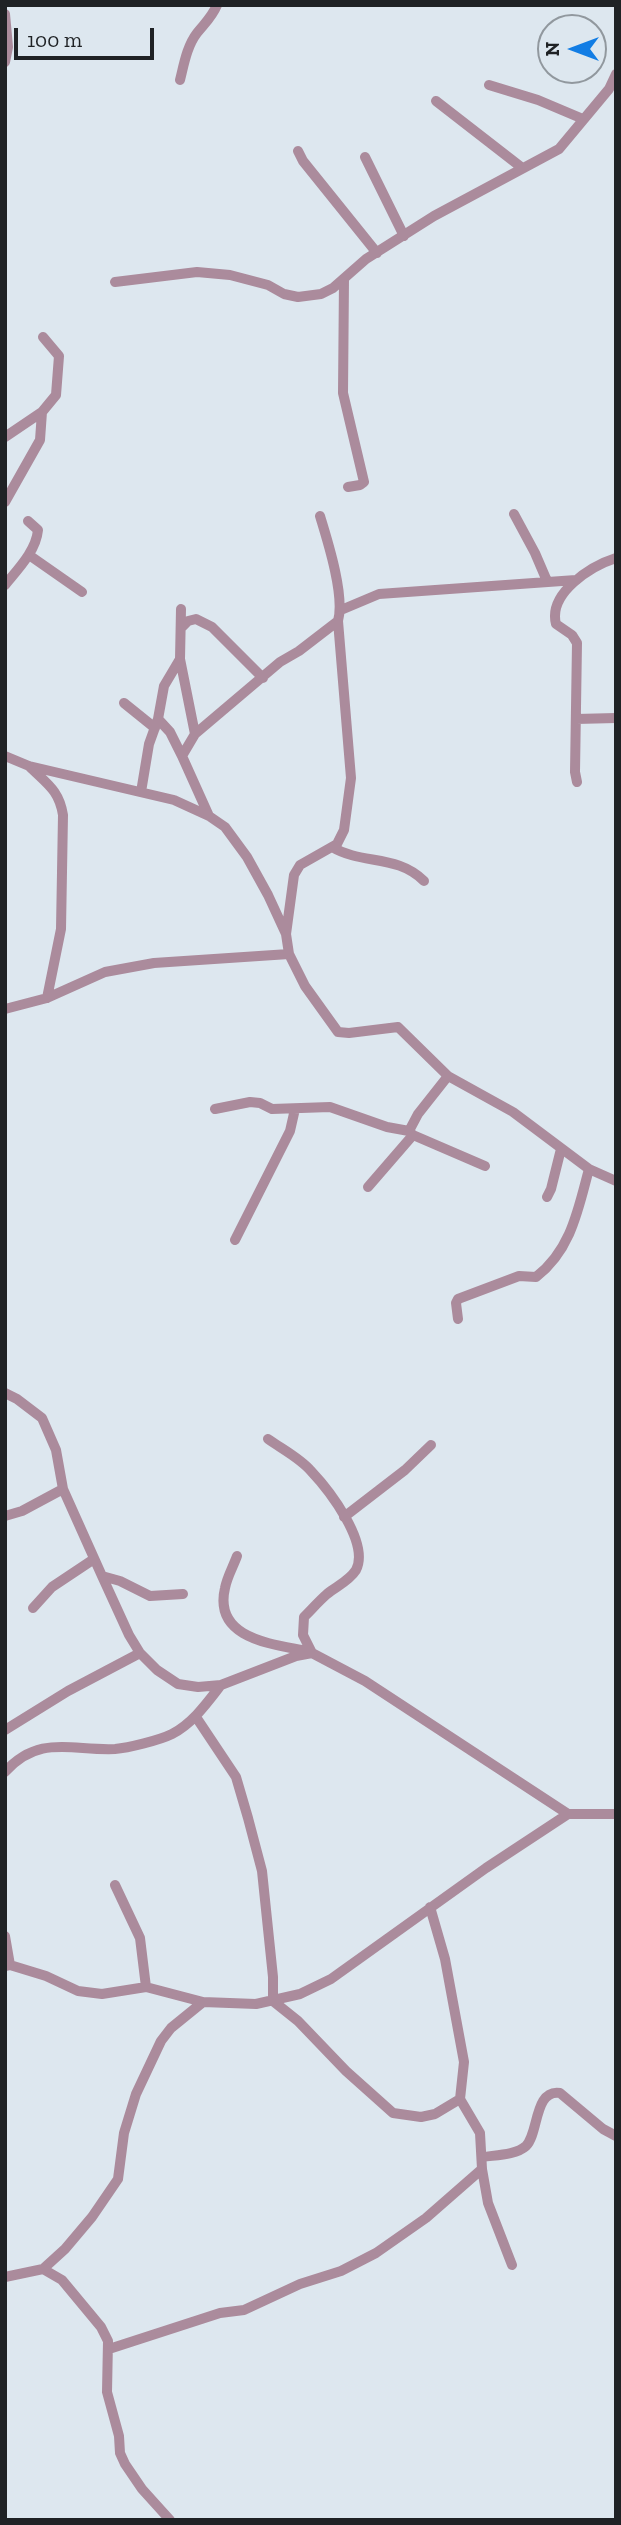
<!DOCTYPE html>
<html>
<head>
<meta charset="utf-8">
<style>
	body { margin:0 }
	#map { position:relative; width:621px; height:2525px; overflow:hidden; background:#dde7ef; font-family:"Zilla Slab",serif }
	canvas { display:block }
	.frame { position:absolute; inset:0; border:7px solid #1f2225; pointer-events:none }
	.north { position:absolute; left:537px; top:14px; width:70px; height:70px; box-sizing:border-box; background:#dde7ef; border:2px solid #91989e; border-radius:50%; rotate:270deg; font-size:19px; font-weight:700; line-height:28px; text-align:center; color:#1f2225 }
	.north::after { content:''; display:block; margin:auto; width:24px; height:32px; background:#127de4; clip-path:polygon(50% 0,100% 100%,50% 72%,0 100%) }
	.scale { position:absolute; left:14px; top:28px; width:140px; height:32px; box-sizing:border-box; border:4px solid #1f2225; border-top:0; padding-left:9px; font-size:21px; line-height:24px; white-space:nowrap; color:#1f2225; -webkit-text-stroke:5px #dde7ef; paint-order:stroke }
</style>
</head>
<body>
<div id="map">
<canvas width="621" height="2525"></canvas>
<div class="frame"></div>
<div class="north">N</div>
<div class="scale">100 m</div>
</div>
<script>
const c = document.querySelector('canvas').getContext('2d');
c.lineJoin = 'round';
function trace(path, color, width, dash) { c.strokeStyle = color; c.lineWidth = width; c.lineCap = dash ? 'butt' : 'round'; c.setLineDash(dash || []); c.stroke(path); }
trace(new Path2D(`
	M5 14 8 47 5 62
	M180 80C184 64 187 46 197 33 205 23 212 17 217 5
	M489 85 538 100 583 119
	M436 101 521 167
	M298 151 303 161 377 253
	M365 157 404 236
	M344 279 343 393 364 482 360 485 348 487
	M115 282 197 272 230 275 268 285 284 294 298 297 321 294 333 288 366 259 434 216 559 149 609 89 616 74
	M5 437 42 412 56 395 59 356 43 337
	M5 502 40 440 42 412
	M514 514 535 553 547 581
	M29 555 82 592
	M5 585C18 569 36 551 38 530L28 521
	M181 609 180 659 195 734 182 756 209 816
	M341 610 379 594 576 580
	M182 627 188 621 196 619 212 627 263 678
	M124 703 155 728
	M158 719 170 732 182 756
	M576 719 616 718
	M195 734 280 662 299 651 338 621
	M5 756 29 766 174 800 209 816 225 827 247 857 268 895 286 934 289 954 305 986 338 1032 349 1033 398 1027 448 1076 513 1112 589 1169 616 1181
	M29 766C47 784 59 790 63 815L61 929 47 998
	M577 782 575 772 577 643 572 635 556 624C548 593 591 566 616 558
	M141 792 149 744 158 719 164 686 180 659
	M332 847C362 865 397 854 424 881
	M286 934 294 875 300 865 337 844 344 830 351 778 338 621C345 596 328 542 320 516
	M5 1009 47 998 105 972 154 963 289 954
	M448 1076 418 1114 409 1131 413 1135 485 1166
	M215 1109 250 1102 260 1103 272 1109 330 1107 387 1127 409 1131
	M368 1187 413 1135
	M547 1197 551 1189 561 1149
	M235 1240 290 1131 295 1109
	M458 1319 456 1303 458 1299 519 1276 536 1277C571 1250 578 1210 589 1169
	M5 1393 17 1399 42 1418 56 1450 63 1489 102 1576 129 1635 140 1653 157 1670 178 1684 198 1687 221 1685 296 1656 312 1653 365 1681 568 1814
	M268 1439C282 1449 300 1458 311 1471 329 1490 370 1543 356 1570 349 1581 337 1586 327 1594 319 1601 312 1609 304 1617L303 1635 312 1653
	M5 1516 22 1511 63 1489
	M344 1517 405 1470 431 1445
	M237 1556C233 1567 227 1577 225 1588 213 1639 273 1644 306 1651
	M102 1576 120 1581 150 1596 183 1594
	M33 1608 52 1587 94 1559
	M196 1717 236 1777 248 1818 262 1871 273 1977V2001L298 2021 346 2071 393 2113 421 2117 435 2114 460 2099
	M5 1730 68 1691 140 1653
	M5 1772C39 1734 72 1751 115 1749 128 1748 160 1740 172 1734 193 1723 207 1703 221 1685
	M115 1885 140 1938 146 1987
	M430 1907 445 1959 464 2062 460 2099 480 2133 482 2169 488 2203 512 2265
	M5 1936 10 1965
	M5 1966 10 1965 46 1976 78 1991 102 1994 146 1987 203 2002
	M483 2157C496 2155 516 2155 526 2146 539 2133 534 2089 560 2093L603 2129 616 2136
	M43 2269 62 2280 101 2327 108 2341 107 2392 119 2436 120 2453 125 2464 142 2489 170 2520
	M5 2277 43 2269 65 2249 92 2217 118 2179 124 2133 136 2094 161 2041 171 2028 203 2002 256 2004 300 1994 331 1979 486 1868 568 1814H616
	M109 2349 220 2313 244 2310 300 2284 341 2271 376 2253 426 2218 482 2169`), '#ab8b9c', 10);
</script>
</body>
</html>
